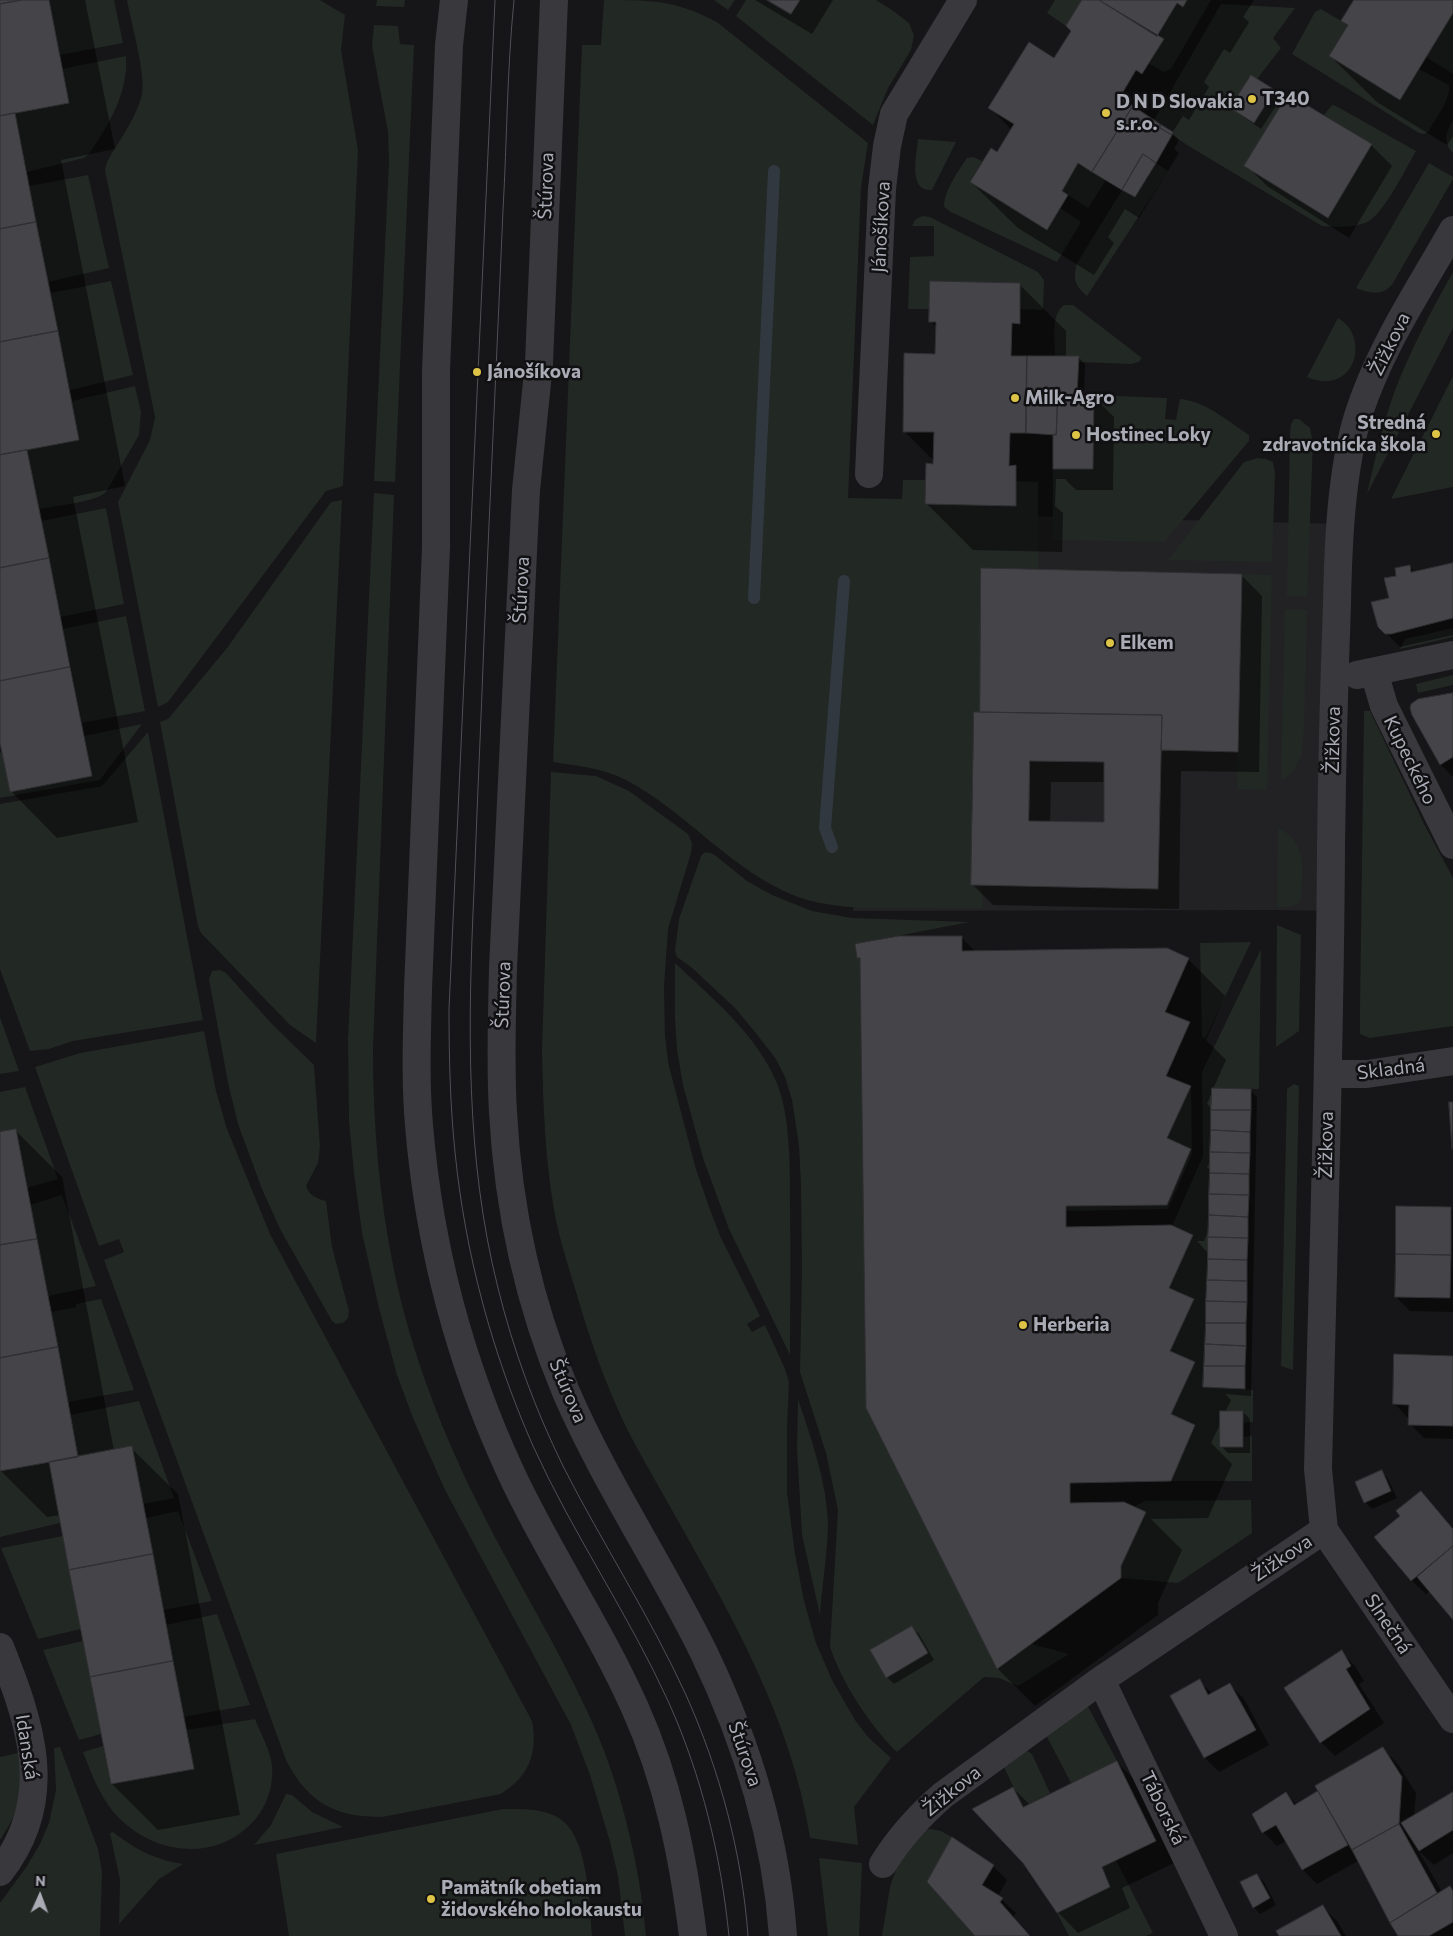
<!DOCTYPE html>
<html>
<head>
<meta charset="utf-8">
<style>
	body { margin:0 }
	#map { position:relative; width:1453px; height:1936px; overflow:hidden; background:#161517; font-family:Commissioner,sans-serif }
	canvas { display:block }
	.north { position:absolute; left:15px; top:1871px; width:50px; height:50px; -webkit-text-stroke:4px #111012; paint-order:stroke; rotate:2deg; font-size:14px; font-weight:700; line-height:20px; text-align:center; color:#a9abb5 }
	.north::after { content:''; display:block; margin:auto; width:18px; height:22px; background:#a9abb5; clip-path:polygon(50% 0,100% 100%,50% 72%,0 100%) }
</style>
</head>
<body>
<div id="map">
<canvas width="1453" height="1936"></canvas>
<div class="north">N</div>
</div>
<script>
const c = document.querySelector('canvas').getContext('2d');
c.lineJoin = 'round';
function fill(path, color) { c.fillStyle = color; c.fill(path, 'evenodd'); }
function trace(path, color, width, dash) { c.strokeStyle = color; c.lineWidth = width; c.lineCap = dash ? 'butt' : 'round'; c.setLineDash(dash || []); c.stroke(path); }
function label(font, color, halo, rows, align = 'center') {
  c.font = font + ' Commissioner,sans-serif'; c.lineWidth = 5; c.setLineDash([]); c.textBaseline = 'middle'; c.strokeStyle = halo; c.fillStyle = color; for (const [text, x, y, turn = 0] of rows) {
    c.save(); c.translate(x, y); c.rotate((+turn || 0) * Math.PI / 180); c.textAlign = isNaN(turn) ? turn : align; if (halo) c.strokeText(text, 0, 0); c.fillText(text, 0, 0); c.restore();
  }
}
fill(new Path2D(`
	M868 512 1341 524 1331 911 1270 910 853 911Z`), '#222224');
fill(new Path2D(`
	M49 0H114L123 43 60 55Z
	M127 0H320L345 15 341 50 358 150 343 486 326 491 168 702 158 707 118 502 150 440 155 417 105 170 107 162C118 142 137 117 142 94 146 75 131 22 127 0Z
	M377 0H405L404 7 376 6Z
	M604 0C652 0 675 0 717 22L868 143 861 187 848 498 902 499 903 480H925V504L1016 481 1038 482V569L981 568 980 712H974L971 884 982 885 983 908C954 908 925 908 895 908 863 908 829 908 798 897 732 872 687 812 626 780 603 768 577 766 553 762L582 45H601Z
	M714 0H735L728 10Z
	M746 0H767L791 14 800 0H876L892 10 909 23 914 35 911 50 888 88 873 125 736 16Z
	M1055 0H1082L1066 26 1047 13Z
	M1187 0H1211L1171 69 1164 72 1149 64 1163 40 1157 36 1177 3 1183 7Z
	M1221 4 1295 8 1273 38 1281 48 1257 79 1250 76 1230 108 1254 123 1275 90 1286 97 1245 165 1372 144 1324 115 1332 105 1336 106 1416 151C1406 168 1382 218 1365 223 1351 228 1336 227 1322 226L1187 145 1172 135 1173 132 1154 120Z
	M1321 9 1348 25 1329 56 1400 99 1419 69 1449 85C1452 97 1435 120 1428 132L1424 134 1419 133 1292 54 1315 12Z
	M1453 13V74L1426 57Z
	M374 25 398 26 400 44 414 45 395 482 374 481 389 161 388 132 372 46Z
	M126 56C129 92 108 127 88 155L84 158 27 172 15 113 69 103 62 69Z
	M1453 120V153C1442 142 1446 132 1453 120Z
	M918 139 956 142 932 190C907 192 917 154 918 139Z
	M973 157 982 161 970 182 1047 229 1060 208 1081 222 1057 262 951 212 944 207C944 191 958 171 967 158Z
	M1078 163 1106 180 1088 208 1062 191Z
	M1156 163 1168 171 1087 296C1074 284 1073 280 1077 263L1122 190Z
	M1429 163 1453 177V179L1393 283C1384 297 1368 293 1356 288Z
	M88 175 109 268 48 282 29 186Z
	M922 216 930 217 1038 272 1044 280 1043 310 1020 309V283L930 281V309H908L910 257 934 256V226H912L915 220Z
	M1453 272V328L1367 494C1375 460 1382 426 1394 393 1410 351 1431 311 1453 272Z
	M111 281 133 375 70 390 51 293Z
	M1064 305H1073L1142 358 1139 362 1131 364 1079 362 1055 357C1055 341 1050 315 1064 305Z
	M1338 318C1364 332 1361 376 1330 381 1322 382 1314 380 1307 377Z
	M1453 376V487L1391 499Z
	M135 386 141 412 139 435 106 492C97 502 54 506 39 509L27 450 79 440 72 401Z
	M1094 395 1167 398 1165 419 1176 420 1180 399C1205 401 1228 421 1249 435V441L1164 542 1053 540V469H1093Z
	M1294 419H1299L1310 428 1313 443 1307 596H1287L1290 435 1291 424Z
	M1258 458 1266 459 1273 462 1275 473 1272 562 1168 560 1244 462Z
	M374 493 394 495 373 1049C373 1123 379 1197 394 1270 410 1348 439 1424 474 1496 510 1570 554 1639 588 1713 619 1778 640 1864 646 1936H625L618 1876 610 1842 590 1775 571 1725 445 1490 413 1418 397 1375 379 1308 362 1233 354 1173 349 1121 348 1039Z
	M342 500 316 1043 290 1025 201 933 198 926 160 722 168 719 227 648 331 502Z
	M106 508 124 604 60 617 41 521Z
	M1242 574 1272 575 1267 790 1237 789Z
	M1285 609 1307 610 1304 730 1301 757 1293 772 1281 781Z
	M126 616 145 711 82 723 63 629Z
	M1453 628V637L1400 649 1405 639Z
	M1453 675V685L1418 693 1416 684Z
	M1364 711H1370L1425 826 1453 878V1026L1370 1038 1360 1034V1007Z
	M142 724 100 780 0 798V753L2 752 10 792 91 776 84 736Z
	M148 732 203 1020 73 1041 49 1049 30 1051 0 969V804L102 786Z
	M551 772 596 776 629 791 688 834 692 843 691 853 668 929 664 987 665 1035 668 1062 695 1166 709 1207 721 1238 760 1316 747 1324 752 1332 765 1325 785 1369 789 1382 787 1428V1492L795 1554 804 1601 816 1643 832 1680 855 1720 868 1737 891 1758 854 1807 858 1845 810 1838C792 1720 731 1615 673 1512 658 1485 642 1458 628 1431 606 1386 590 1340 576 1292 568 1265 559 1238 554 1210 545 1157 543 1104 542 1050Z
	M1278 827C1309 845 1302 869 1301 900 1295 908 1287 907 1277 907Z
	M705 852 711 853 716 856 747 881 772 895 812 911 852 918 970 922 855 944 857 958H860L866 1408 997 1669 1032 1644 1069 1654 1018 1686 999 1678 984 1677 897 1752C870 1726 842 1683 830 1647L838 1510 826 1453 800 1372 802 1272 801 1185 799 1146 792 1100 785 1077 776 1059 755 1032 735 1008 691 967 677 957 675 951 679 919 701 856ZM912 1626 928 1653 886 1678Z
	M1277 925 1301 935 1299 1031 1276 1047Z
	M1251 942 1205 1039 1202 1037 1200 943Z
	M1261 949 1259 1089 1212 1088 1203 1387 1253 1390V1422L1243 1423V1411L1220 1412V1446L1243 1447 1244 1437 1252 1436V1481H1171L1195 1426 1171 1414 1194 1362 1170 1351 1193 1299 1169 1288 1172 1226 1203 1156 1202 1072Z
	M675 963C712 998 756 1034 776 1081 791 1116 790 1169 790 1206 791 1255 790 1305 790 1355L729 1229 703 1158 683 1085 677 1050 675 1019Z
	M220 970 226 973 272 1024 314 1065 320 1147 318 1163 306 1186C310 1196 315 1198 326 1201L332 1247 349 1311 348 1318 343 1323 336 1324 332 1321 280 1229 262 1189 238 1124 228 1083 209 979 212 971Z
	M0 1017 19 1071 0 1074Z
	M204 1031 216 1091 227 1129 270 1234 532 1721C538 1754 529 1776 501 1794L382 1817C335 1817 308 1803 286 1760L104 1260 124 1252 119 1239 99 1246 35 1067 80 1053Z
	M1294 1084 1299 1086 1293 1370 1281 1366 1287 1089Z
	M1191 1086 1192 1154 1168 1209 1066 1211V1206L1167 1204 1191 1150 1167 1138Z
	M25 1087 58 1179 27 1188 16 1130 0 1132V1092Z
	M62 1195 96 1286 48 1296 30 1205Z
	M101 1299 134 1390 68 1402 51 1312 76 1307V1304Z
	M798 1399C811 1438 828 1485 828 1527 827 1556 822 1586 820 1615L802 1535 797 1449Z
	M139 1401 174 1498 143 1504 78 1457 70 1415Z
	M49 1462 60 1523 0 1537V1471Z
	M1251 1500 1252 1533 1178 1583 1121 1578V1566L1146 1512 1135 1506 1145 1501Z
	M178 1511 212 1601 163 1610 146 1518Z
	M63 1536 81 1629 38 1639 1 1548Z
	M217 1614 250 1705 183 1717 166 1625Z
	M83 1641 101 1734 79 1740 43 1650Z
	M1085 1701 1117 1761 1071 1783 1046 1735Z
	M255 1719C261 1734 270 1750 272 1765 274 1787 266 1809 251 1824 213 1862 155 1854 119 1818 101 1800 92 1775 83 1752L103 1746 111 1784 193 1769 186 1730Z
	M60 1747 98 1849 102 1872 100 1936H0V1903L27 1866 40 1844 49 1823 56 1790 54 1748Z
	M1026 1750 1032 1754 1050 1793 1023 1807 1003 1765Z
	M18 1753C21 1773 22 1798 14 1816 10 1824 5 1832 0 1840V1757Z
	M286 1794 292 1795 312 1812 343 1827 254 1845 271 1825Z
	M503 1809C523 1809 547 1808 563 1821 588 1841 590 1906 592 1936H289L276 1854Z
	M931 1829 941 1831 952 1837 927 1882 975 1936H882L890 1887 900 1858 921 1830Z
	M113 1832C134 1849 156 1860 183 1864L159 1879 119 1924 120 1880 110 1833Z
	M819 1858 862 1863 859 1936H828Z
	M1116 1860 1153 1933 1146 1936H1069L1057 1913 1110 1887 1102 1867Z`), '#222824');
fill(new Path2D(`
	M0 0H85L115 149 61 160 125 486 73 497 138 822 57 838 11 791 0 737Z
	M755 0H833L812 34Z
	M1083 0H1254L1243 17 1249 22 1248 24 1230 53 1224 49 1204 82 1209 87 1189 120 1183 116 1172 133 1179 140 1174 149 1179 153 1139 218 1125 209 1108 237 1114 243 1094 275 1018 228 971 182 998 153 1012 130 990 108 1055 60 1073 31Z
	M1356 0H1453V136L1447 145 1377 102 1330 56 1348 27 1343 21Z
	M1274 91 1281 98 1261 129 1239 114 1232 108Z
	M1371 145 1392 166 1349 238 1267 186 1246 165Z
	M1020 285 1066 331V357H1078L1085 364 1084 396H1093L1114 417 1113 490H1076L1065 479H1056L1055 506 1063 513 1062 552 973 550 926 503 935 462 904 431 936 355 937 328 930 321Z
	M1453 564V635L1400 647 1379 626 1398 577 1409 566 1415 572Z
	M982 569 1241 575 1262 596 1259 772 1181 771 1179 909 993 905 972 884 981 714ZM1051 782H1105V823H1050Z
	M1453 694V777L1441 765 1413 715Z
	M961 937 976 952 1188 959 1225 996 1206 1040 1226 1060 1213 1089 1250 1090 1257 1097 1251 1396 1225 1394 1231 1400 1225 1413 1243 1412 1250 1419V1453H1228L1221 1446V1422L1211 1443 1232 1464 1208 1518 1151 1519 1182 1550 1158 1603V1615L1035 1706 998 1669 867 1408 861 960 858 958ZM1213 1090 1212 1109 1207 1104ZM1211 1160V1171L1207 1167ZM1209 1229 1208 1253 1197 1241H1204Z
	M1450 1103H1453V1145Z
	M16 1131 62 1177 114 1451 131 1448 178 1494 240 1815 158 1830 112 1784 60 1515 47 1517 1 1471 0 1134Z
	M1451 1208 1453 1210V1312L1410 1311 1396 1297Z
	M1453 1357V1439L1424 1438 1410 1424 1408 1418 1394 1403Z
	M1382 1472 1388 1479 1397 1498 1372 1509 1365 1502Z
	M1421 1492 1453 1528V1618L1430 1591 1426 1594 1412 1581 1376 1537 1402 1516Z
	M912 1628 919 1634 934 1660 894 1684 887 1677Z
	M1341 1652 1355 1666 1364 1681 1359 1684 1384 1723 1335 1756 1321 1742Z
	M1199 1681 1213 1694 1230 1685 1244 1699 1269 1745 1219 1772 1205 1758 1172 1696Z
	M1383 1749 1397 1763 1416 1793 1414 1816 1453 1793V1853L1434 1865 1418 1850 1442 1892 1450 1887 1453 1890V1936H1400L1358 1861 1317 1884 1303 1870 1286 1841 1277 1846 1263 1832 1286 1794 1297 1805 1319 1792Z
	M1117 1762 1137 1783 1176 1862 1122 1888 1130 1908 1078 1933 1058 1912 1013 1788 1030 1805Z
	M993 1866 1007 1880 998 1896 1016 1913 1013 1917 1030 1936H977L928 1882Z
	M1257 1875 1264 1882 1276 1905 1260 1914 1254 1907Z
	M1323 1907 1337 1921 1346 1936H1281Z`), '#0007');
trace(new Path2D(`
	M754 598 774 171
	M832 847 825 828 844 581`), '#323840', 12);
const building = new Path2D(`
	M0 0H22L0 4Z
	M22 0H49L69 103 0 116V4Z
	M767 0H800L791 14Z
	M1082 0H1099L1164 39 1142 74 1136 70 1120 97 1133 106 1092 172 1078 163 1062 191 1068 195 1047 230 970 182 991 148 997 152 1014 124 988 108 1029 42 1054 58 1071 31 1066 26Z
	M1099 0H1187L1183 7 1177 3 1157 36Z
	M1354 0H1453V13L1400 100 1329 56 1348 25 1341 21Z
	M1251 75 1275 90 1254 123 1230 108Z
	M1288 94 1372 144 1328 218 1244 166Z
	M1133 106 1160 124V128L1172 135 1156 163 1143 154 1122 190 1092 172Z
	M15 113 36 222 0 229V116Z
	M1160 124 1173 132 1172 135 1160 128Z
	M1143 154 1156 163 1135 197 1122 190Z
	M36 222 58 331 0 342V229Z
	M930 281 1020 283V324L1012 323 1011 356H1027L1026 433H1010L1009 466 1016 465V506L925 504 926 463 933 464 934 432H903L904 353 935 354 936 322H929Z
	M58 331 79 440 0 455V342Z
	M1027 356H1079L1077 395 1058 394 1056 435 1026 433Z
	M1058 394 1094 395 1093 469H1053V434L1056 435Z
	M27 450 49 558 0 568V455Z
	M49 558 70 667 0 681V568Z
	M1453 563V618L1391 634H1385L1378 627 1371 602 1389 598 1384 578 1396 576 1395 568 1410 565 1411 572Z
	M981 568 1242 574 1238 752 1161 750 1162 715 980 712Z
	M70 667 92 776 10 792 0 743V681Z
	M1453 693V757L1440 765 1412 715 1410 708 1411 704 1418 699Z
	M974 712 1162 715 1158 889 971 885ZM1030 761 1104 762V822L1029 821Z
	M899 936H962V951L1167 948 1189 958 1165 1012 1190 1022 1166 1076 1191 1086 1167 1138 1191 1149 1167 1205 1066 1206V1227L1171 1225 1193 1235 1169 1288 1194 1299 1170 1351 1195 1362 1171 1414 1195 1425 1171 1481 1070 1483V1503L1124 1502 1146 1512 1121 1566V1578L997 1669 866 1408 860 958H857L855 944Z
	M1212 1088 1251 1089V1110H1211Z
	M1449 1102H1453L1452 1149Z
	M1211 1110H1251L1250 1132 1211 1130Z
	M16 1129 37 1239 0 1245V1132Z
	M1211 1130 1250 1132V1153L1210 1152Z
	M1210 1152 1250 1153 1249 1174 1210 1173Z
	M1210 1173 1249 1174V1195L1209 1194Z
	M1209 1194 1249 1195 1248 1217 1209 1215Z
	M1396 1206 1451 1207V1255L1396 1254Z
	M1209 1215 1248 1217V1238L1208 1237Z
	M1208 1237 1248 1238 1247 1260 1208 1259Z
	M37 1239 58 1347 0 1358V1245Z
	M1396 1254 1451 1255 1450 1298 1395 1297Z
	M1208 1259 1247 1260V1281L1207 1280Z
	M1207 1280 1247 1281V1302L1206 1301Z
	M1206 1301 1247 1302 1246 1323H1206Z
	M1206 1323H1246V1346L1205 1344Z
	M1205 1344 1246 1346 1245 1366H1204Z
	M58 1347 78 1457 0 1471V1358Z
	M1394 1354 1453 1356V1426L1408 1425 1409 1405 1393 1404Z
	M1204 1366H1245V1389L1203 1387Z
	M1220 1411H1243V1447H1220Z
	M132 1446 153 1554 69 1570 49 1462Z
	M1382 1470 1391 1491 1364 1503 1355 1482Z
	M1421 1491 1453 1529V1546L1411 1581 1374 1537 1400 1516 1396 1511Z
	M1453 1546V1620L1417 1577Z
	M153 1554 173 1661 90 1677 69 1570Z
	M912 1626 928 1653 886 1678 870 1650Z
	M1342 1650 1351 1666 1346 1669 1370 1709 1320 1743 1284 1688Z
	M173 1661 194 1769 111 1784 90 1677Z
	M1200 1679 1208 1695 1230 1683 1256 1730 1204 1758 1170 1696Z
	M1383 1747 1402 1777 1399 1824 1352 1850 1315 1786Z
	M1117 1761 1156 1841 1102 1867 1110 1887 1057 1913 1023 1863 972 1809 1013 1787 1023 1807Z
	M1318 1791 1348 1845 1302 1870 1276 1825 1262 1833 1252 1814 1286 1792 1294 1805Z
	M1453 1792V1830L1419 1851 1401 1823Z
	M1399 1824 1437 1893 1390 1923 1352 1850Z
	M952 1837 994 1865 982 1885 1003 1898 1000 1902 1030 1936H975L927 1882Z
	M1257 1874 1270 1898 1253 1908 1240 1882Z
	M1450 1886 1453 1891V1922L1429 1936H1398L1390 1923Z
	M1323 1905 1341 1936H1279L1276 1931Z`);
fill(building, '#454549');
trace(building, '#303033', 1);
trace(new Path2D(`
	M1453 230C1418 292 1380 347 1358 416 1341 471 1338 547 1337 605 1334 685 1332 766 1331 846 1330 1054 1323 1261 1318 1469L1324 1530 1453 1719
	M869 474 882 189 887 146 894 114 963 0
	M1374 672 1384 706 1453 845
	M1357 675 1453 655
	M1328 1074H1367L1453 1061
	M0 1647C31 1725 57 1799 0 1872
	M1101 1680 1224 1936
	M883 1864C899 1838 920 1815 943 1795L1101 1680 1324 1530`), '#39393d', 28);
trace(new Path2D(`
	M454 0 449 45 436 371V547L418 989C417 1035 415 1080 419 1125 429 1246 460 1363 511 1473 548 1553 599 1627 635 1708 668 1781 683 1857 693 1936
	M554 0 539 363 526 490 503 968C502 1016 500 1064 503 1112 508 1207 529 1304 566 1392 605 1482 660 1564 703 1651 747 1742 776 1835 783 1936`), '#39393d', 28);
trace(new Path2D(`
	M495 0 449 1009C449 1056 450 1104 455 1152 465 1253 492 1353 533 1446 573 1534 629 1615 669 1703 702 1777 721 1856 729 1936
	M514 0C507 70 507 140 503 210 497 353 490 496 484 640 481 723 477 806 474 890 468 1023 465 1157 498 1288 513 1349 535 1409 563 1466 602 1543 650 1616 686 1695 720 1771 742 1853 748 1936`), '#505156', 1);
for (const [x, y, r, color] of [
	[1252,99,5,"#ddc447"],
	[1106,113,5,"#ddc447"],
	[477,372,5,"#ddc447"],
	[1015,398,5,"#ddc447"],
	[1436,434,5,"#ddc447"],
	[1076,435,5,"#ddc447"],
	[1110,643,5,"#ddc447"],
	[1023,1325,5,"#ddc447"],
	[431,1899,5,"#ddc447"]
]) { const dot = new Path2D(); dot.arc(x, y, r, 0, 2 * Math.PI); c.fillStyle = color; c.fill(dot); trace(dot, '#111012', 2); }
label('bold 19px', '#a9abb5', '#111012', [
	["T340",1262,99],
	["D N D Slovakia",1116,102],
	["s.r.o.",1116,124],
	["Jánošíkova",487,372],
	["Milk-Agro",1025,398],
	["Stredná",1426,423,"right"],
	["zdravotnícka škola",1426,445,"right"],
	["Hostinec Loky",1086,435],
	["Elkem",1120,643],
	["Herberia",1033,1325],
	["Pamätník obetiam",441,1888],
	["židovského holokaustu",441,1910]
], 'left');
label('19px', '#a9abb5', '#111012', [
	["Štúrova",546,186,-88],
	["Jánošíkova",881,227,-87],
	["Žižkova",1390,344,-64],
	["Štúrova",521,590,-87],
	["Žižkova",1333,740,-89],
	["Kupeckého",1410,760,64],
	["Štúrova",503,995,-88],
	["Skladná",1391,1069,-7],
	["Žižkova",1326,1145,-89],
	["Štúrova",568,1391,67],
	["Žižkova",1282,1558,-34],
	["Slnečná",1388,1624,56],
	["Idanská",27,1747,81],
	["Štúrova",745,1754,71],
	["Žižkova",952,1791,-39],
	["Táborská",1163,1808,64]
]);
</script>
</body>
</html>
